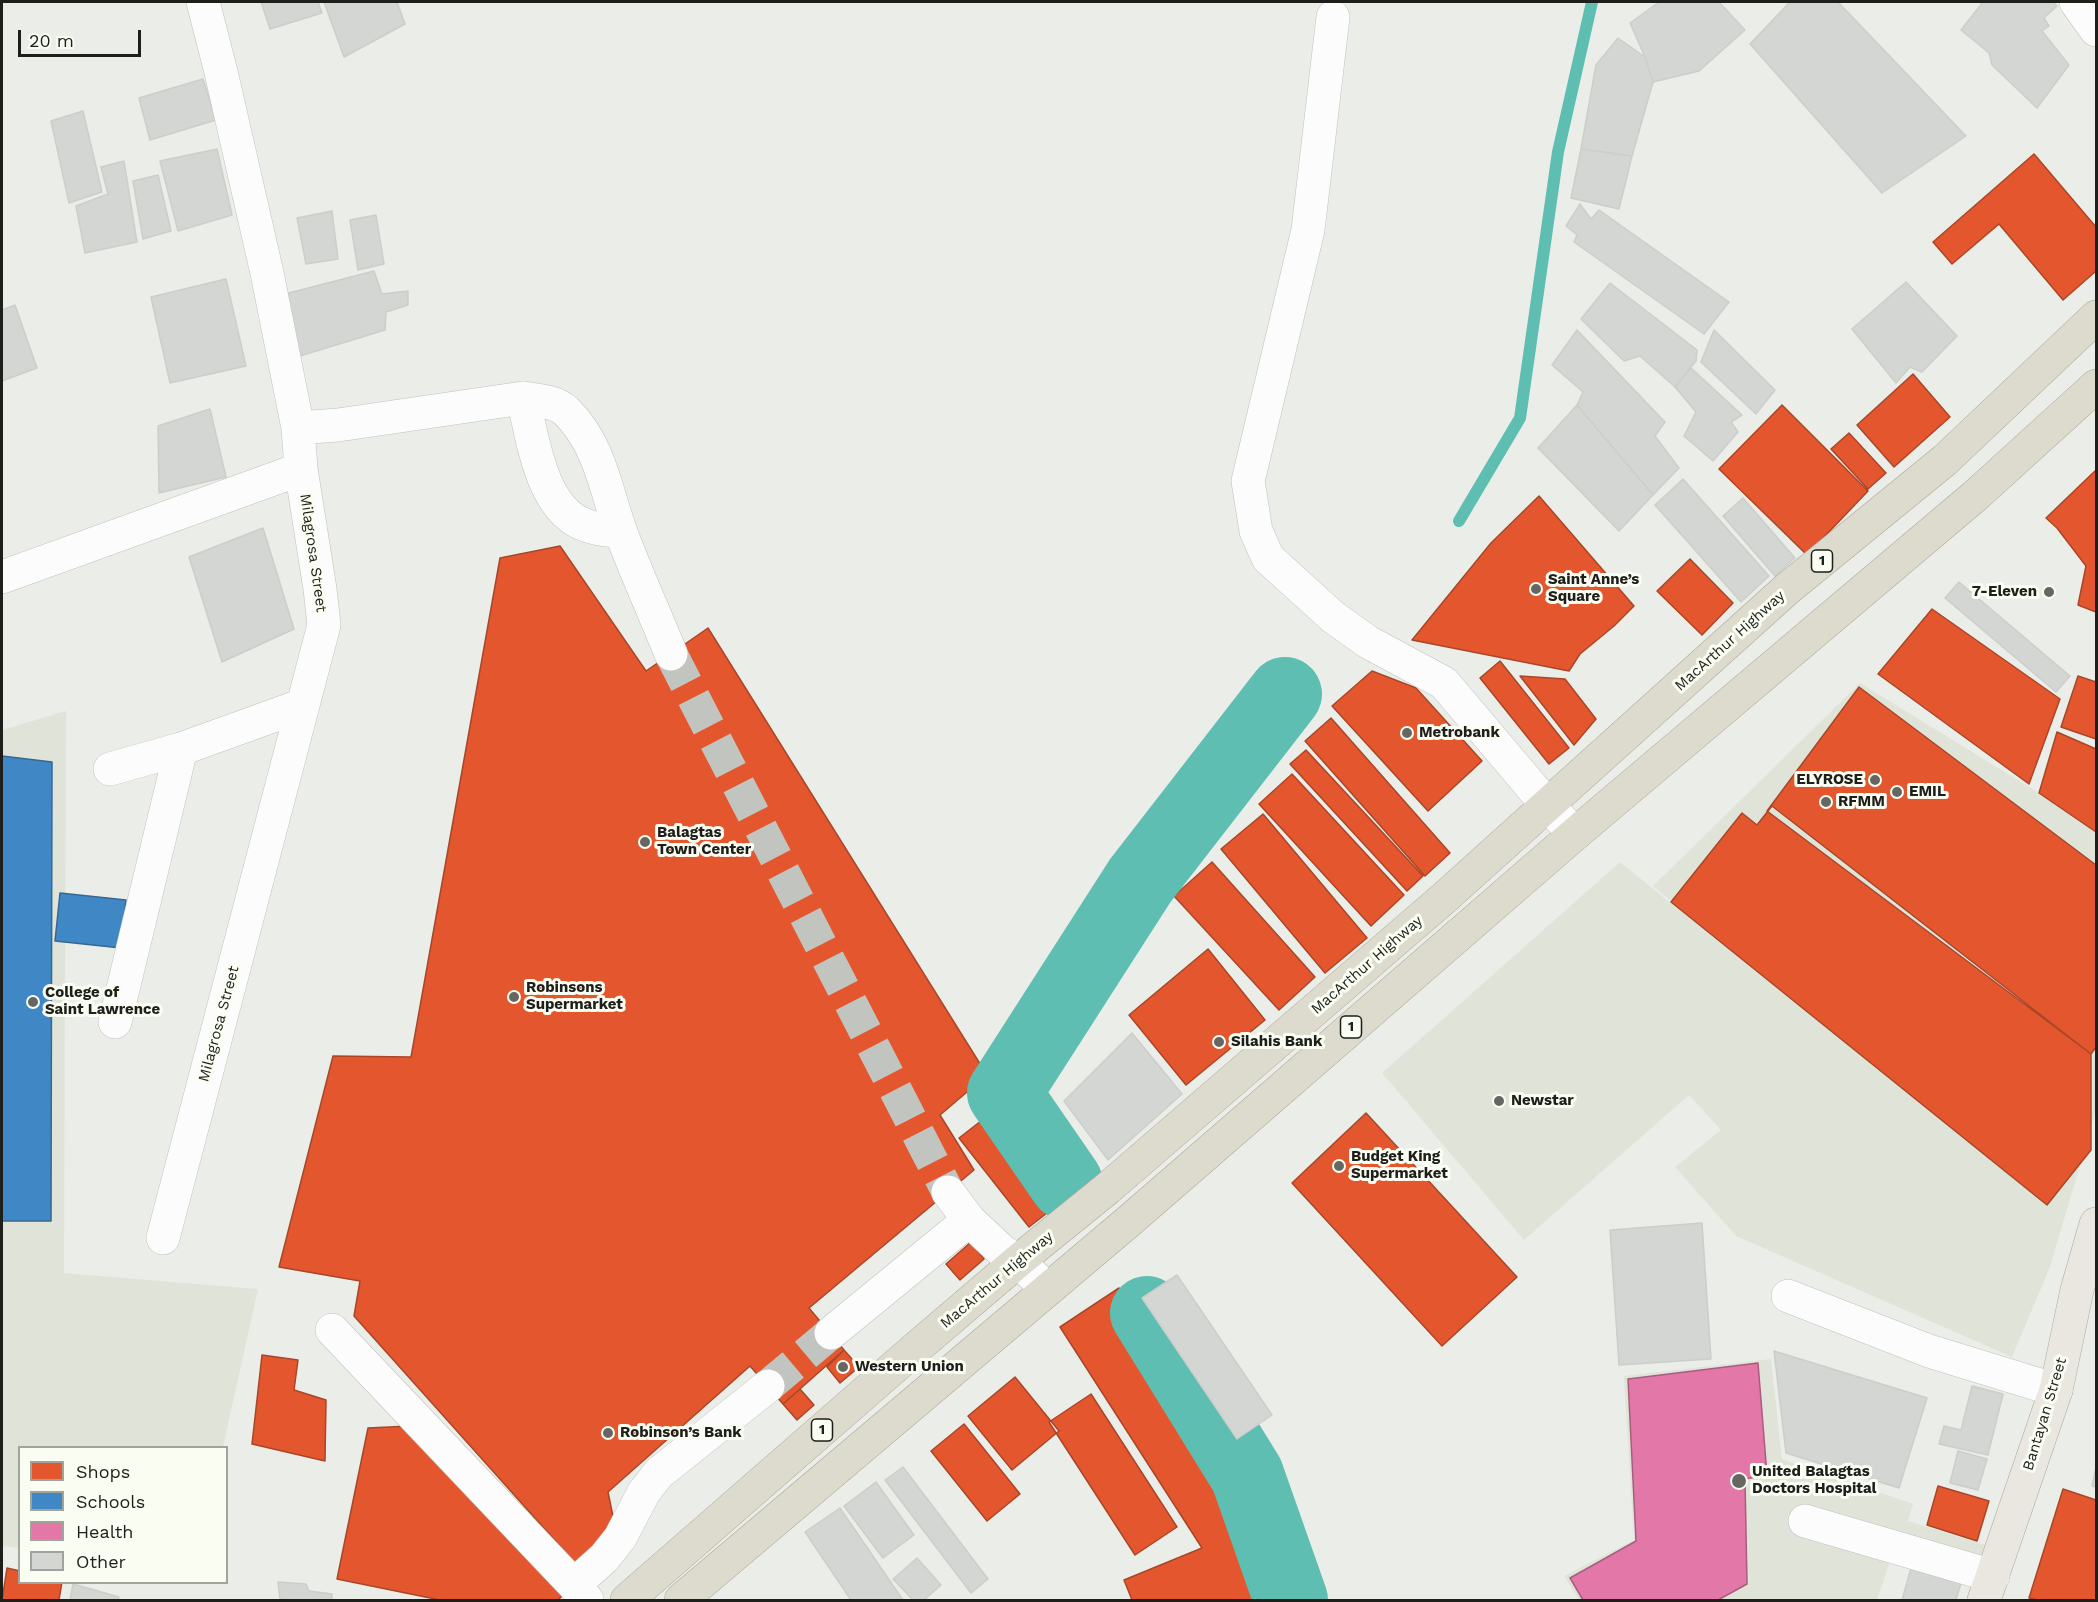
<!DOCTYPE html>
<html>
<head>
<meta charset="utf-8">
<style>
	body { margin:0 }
	#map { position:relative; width:2098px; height:1602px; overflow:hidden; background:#ebede8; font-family:"Work Sans",sans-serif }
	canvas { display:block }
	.frame { position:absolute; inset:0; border:3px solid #1e1f1b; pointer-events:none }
	.legend { position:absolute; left:18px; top:1446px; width:210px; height:138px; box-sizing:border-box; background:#fafdf2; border:2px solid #a2a49c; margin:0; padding:8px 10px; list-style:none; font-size:18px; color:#1e1f1b }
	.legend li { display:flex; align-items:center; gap:12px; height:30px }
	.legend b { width:30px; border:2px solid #a2a49c }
	.scale { position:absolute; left:18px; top:30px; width:123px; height:27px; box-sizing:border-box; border:3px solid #1e1f1b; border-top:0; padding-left:8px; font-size:18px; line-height:21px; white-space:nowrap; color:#1e1f1b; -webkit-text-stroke:4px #fafdf2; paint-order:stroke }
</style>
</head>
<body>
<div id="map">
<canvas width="2098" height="1602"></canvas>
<div class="frame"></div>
<ul class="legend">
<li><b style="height:16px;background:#e4572e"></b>Shops</li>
<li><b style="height:16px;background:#3f88c5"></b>Schools</li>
<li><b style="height:16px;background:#e377a8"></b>Health</li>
<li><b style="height:16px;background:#d3d6d2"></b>Other</li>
</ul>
<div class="scale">20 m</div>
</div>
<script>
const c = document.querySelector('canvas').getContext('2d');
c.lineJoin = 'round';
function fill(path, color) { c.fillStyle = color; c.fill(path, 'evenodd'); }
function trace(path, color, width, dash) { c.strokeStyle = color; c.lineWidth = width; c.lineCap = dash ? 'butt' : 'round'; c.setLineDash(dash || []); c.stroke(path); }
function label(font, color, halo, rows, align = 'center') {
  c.font = font + ' "Work Sans",sans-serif'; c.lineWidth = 6; c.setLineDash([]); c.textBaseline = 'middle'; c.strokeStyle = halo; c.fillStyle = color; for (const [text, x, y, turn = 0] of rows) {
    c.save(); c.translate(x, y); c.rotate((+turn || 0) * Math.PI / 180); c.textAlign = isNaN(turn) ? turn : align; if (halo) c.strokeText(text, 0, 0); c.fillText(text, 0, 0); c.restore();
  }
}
fill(new Path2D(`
	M1860 683 2039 793 2096 832V1111L2050 1267 2012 1357 1736 1236 1675 1167 1721 1130 1689 1095 1524 1240 1382 1073 1620 862 1798 1006 1653 886Z
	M66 711 64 1273 258 1289 223 1447 20 1448 19 1548 2 1546V730Z
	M1771 1359 1782 1459 1913 1504 1908 1521 1988 1546 1977 1587 1891 1558 1877 1600H1579L1564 1576 1634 1540 1624 1376Z`), '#e0e4d8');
const shops = new Path2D(`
	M2034 154 2096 227V271L2063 300 1999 224 1952 264 1933 242Z
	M1913 374 1950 417 1894 467 1857 425Z
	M1782 405 1868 491 1807 555 1719 469Z
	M1849 433 1886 473 1868 489 1831 449Z
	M2096 470V612L2078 605 2086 566 2057 528 2046 518Z
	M1539 496 1634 606 1614 626 1580 654 1569 671 1412 640 1491 543Z
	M560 546 646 671 708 628 987 1075 940 1115 974 1170 809 1308 844 1350 783 1404 750 1366 608 1492 616 1531 576 1564 354 1316 360 1281 279 1267 333 1056 411 1057 500 558Z
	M1690 559 1733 603 1702 635 1657 591Z
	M1932 609 2060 699 2029 784 1878 674Z
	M1500 661 1569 748 1549 764 1480 678Z
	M1372 671 1416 688 1482 761 1428 811 1332 706Z
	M1520 676 1565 679 1596 719 1574 745Z
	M2078 676 2096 682V739L2061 727Z
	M1859 687 2096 865V1047L2091 1054 1767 811Z
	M1331 718 1450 853 1425 876 1305 741Z
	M2057 732 2096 749V832L2039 793Z
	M1306 750 1423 876 1407 891 1290 764Z
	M1292 774 1404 895 1371 926 1259 804Z
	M1772 806 2091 1054V1150L2047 1205 1671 902 1742 813 1757 825Z
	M1263 814 1367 938 1325 973 1221 849Z
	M1212 862 1315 977 1279 1010 1174 896Z
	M1208 949 1265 1020 1186 1085 1129 1015Z
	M1366 1113 1517 1277 1442 1346 1292 1183Z
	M990 1114 1060 1203 1029 1227 959 1138Z
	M971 1242 984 1259 960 1280 946 1264Z
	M1119 1288 1234 1483 1281 1600H1132L1124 1580 1202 1548 1060 1327Z
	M844 1350 859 1367 840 1383 827 1367Z
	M262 1355 298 1360 294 1390 326 1400 325 1461 252 1444Z
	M1015 1377 1059 1431 1012 1470 968 1416Z
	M800 1389 814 1405 797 1420 783 1404Z
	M1091 1394 1177 1527 1135 1555 1049 1422Z
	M964 1424 1020 1494 987 1521 931 1451Z
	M410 1426 562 1596 558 1600H440L337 1579 368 1428Z
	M1938 1486 1989 1501 1977 1541 1927 1525Z
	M2063 1489 2096 1500V1600H2038L2029 1598Z
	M7 1568 20 1571V1582H62L59 1600H2Z`);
fill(shops, '#e4572e');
trace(shops, '#a94628', 1.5);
const schools = new Path2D(`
	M2 756 52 762 51 1221H2Z
	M60 893 126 900 121 948 55 941Z`);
fill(schools, '#3f88c5');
trace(schools, '#356892', 1.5);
const health = new Path2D(`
	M1758 1363 1767 1475 1745 1479 1747 1584 1718 1600H1583L1570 1578 1636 1541 1628 1379Z`);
fill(health, '#e377a8');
trace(health, '#a85d7e', 1.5);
trace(new Path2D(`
	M1459 521 1520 418 1558 152 1592 2`), '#5dbeb1', 12);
trace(new Path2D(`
	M1066 1183 1004 1093 1140 881 1285 694
	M1147 1313 1247 1475 1291 1600`), '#5dbeb1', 74);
const building = new Path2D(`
	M261 2H318L322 13 270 29Z
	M324 2H397L405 24 344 57Z
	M1659 2H1719L1745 30 1699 71 1653 82 1645 57 1630 23Z
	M1790 2H1838L1966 136 1882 193 1750 44Z
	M1983 2H2053L2057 6 2044 18 2049 26 2042 31 2069 65 2037 108 1992 65 1989 53 1961 30Z
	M1618 38 1645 57 1653 82 1632 156 1581 149 1596 65Z
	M203 79 216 120 150 140 139 98Z
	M83 111 102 192 69 203 51 121Z
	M217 149 232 215 178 231 160 161Z
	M1581 149 1632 156 1619 209 1571 198Z
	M124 161 137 242 85 253 76 206 108 194 101 167Z
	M158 175 171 231 143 239 133 181Z
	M1580 204 1591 219 1599 210 1729 302 1704 334 1574 242 1577 235 1566 226Z
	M332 211 338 259 306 264 297 218Z
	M376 215 384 264 358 270 350 220Z
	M374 271 382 294 408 291V305L386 312 385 330 300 356 285 294Z
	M226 279 246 366 170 383 151 297Z
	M1906 282 1957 336 1922 372 1910 367 1896 383 1852 329Z
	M1610 283 1697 350 1696 361 1675 387 1640 356 1624 361 1581 319Z
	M15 305 37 368 2 381V310Z
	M1577 330 1665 422 1655 436 1679 468 1653 495 1577 405 1583 392 1552 365Z
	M1714 330 1775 390 1756 414 1701 362Z
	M1691 368 1742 415 1731 422 1738 432 1713 461 1684 436 1696 412 1675 387Z
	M1577 405 1653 495 1619 531 1538 448Z
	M210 409 226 477 159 493 158 426Z
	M1683 479 1769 576 1741 602 1655 505Z
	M1743 498 1795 558 1775 576 1723 516Z
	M263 528 294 629 222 662 189 557Z
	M1959 582 2070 676 2056 692 1945 598Z
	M1132 1033 1182 1094 1108 1160 1064 1101Z
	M1702 1223 1711 1359 1619 1365 1610 1230Z
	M1177 1275 1272 1415 1237 1439 1142 1298Z
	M1774 1351 1927 1398 1899 1488 1786 1453Z
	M1972 1386 2003 1394 1988 1455 1939 1444 1944 1426 1961 1430Z
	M1958 1451 1987 1459 1978 1490 1950 1483Z
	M903 1467 988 1579 971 1593 885 1480Z
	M2096 1467V1487L2092 1486Z
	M876 1482 914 1535 883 1558 844 1506Z
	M840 1508 903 1600H851L805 1532Z
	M917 1558 941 1585 924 1600H913L893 1579Z
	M1911 1568 1961 1583 1956 1600H1902Z
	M278 1582 306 1584 309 1591 332 1594V1600H280Z
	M73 1584 119 1597 118 1600H70Z`);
fill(building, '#d3d6d2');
trace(building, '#ccceca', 1.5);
trace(new Path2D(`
	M671 654 948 1192
	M768 1386 831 1333`), '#c2c4bf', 33, [33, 16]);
const minor = new Path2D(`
	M2076 2 2096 30
	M1333 17 1308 230 1248 481 1256 531 1268 558 1333 617 1368 642 1444 683 1547 805 1575 834
	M523 398C533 439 541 512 588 526 599 530 610 530 621 532
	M298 428 338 425 523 398C537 400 555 401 566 411 601 445 606 493 622 535 637 575 655 614 671 654
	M2 577 301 469
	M110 769 181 749 303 705
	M115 1022 181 749
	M948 1192 969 1220 1003 1252 1018 1261 1047 1289
	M163 1238 324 625 320 589 301 469 298 428 267 273 221 72 203 2
	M1788 1296 1929 1351 2056 1390
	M332 1330 574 1585
	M831 1333 969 1220
	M1805 1521 1993 1576
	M587 1600 574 1585 604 1558 620 1538 644 1492 659 1473 768 1386`);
const major = new Path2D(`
	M1984 1600 2056 1390 2077 1290 2096 1224`);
const highway = new Path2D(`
	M627 1600 915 1349 1018 1261 1108 1188 1443 899 1787 589 1945 460 2096 317
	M681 1600 1129 1221 1575 834 1975 496 2096 386`);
trace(minor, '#c0c1bd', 34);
trace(major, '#aba799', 34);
trace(highway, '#aba799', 34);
trace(minor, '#fcfcfc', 33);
trace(major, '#eae7e0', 33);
trace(highway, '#dddace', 33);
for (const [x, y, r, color] of [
	[1536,589,6,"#666763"],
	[2049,592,6,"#666763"],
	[1407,733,6,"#666763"],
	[1875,780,6,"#666763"],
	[1897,792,6,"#666763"],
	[1826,802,6,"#666763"],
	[645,842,6,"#666763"],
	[514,997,6,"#666763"],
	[33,1002,6,"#666763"],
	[1219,1042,6,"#666763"],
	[1499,1101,6,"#666763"],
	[1339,1166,6,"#666763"],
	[843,1367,6,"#666763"],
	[608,1433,6,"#666763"],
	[1739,1481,8,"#666763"]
]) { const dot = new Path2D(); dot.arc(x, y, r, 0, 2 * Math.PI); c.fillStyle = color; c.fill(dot); trace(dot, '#fafdf2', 2); }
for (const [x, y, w] of [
	[1822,561,21],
	[1351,1027,21],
	[822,1430,21]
]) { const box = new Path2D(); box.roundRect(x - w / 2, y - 11, w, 22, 4.5); c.fillStyle = '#fafdf2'; c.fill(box); trace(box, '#1e1f1b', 1.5); }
label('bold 14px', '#1e1f1b', null, [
	["1",1822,561],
	["1",1351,1027],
	["1",822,1430]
]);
label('15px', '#1e1f1b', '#fafdf2', [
	["Milagrosa Street",313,553,82],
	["MacArthur Highway",1730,641,-42],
	["MacArthur Highway",1367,965,-41],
	["Milagrosa Street",219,1024,-75],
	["MacArthur Highway",997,1280,-40],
	["Bantayan Street",2045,1414,-73]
]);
label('bold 15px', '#1e1f1b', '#fafdf2', [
	["Saint Anne’s",1548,580],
	["Square",1548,597],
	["7-Eleven",2037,592,"right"],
	["Metrobank",1419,733],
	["ELYROSE",1863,780,"right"],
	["EMIL",1909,792],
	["RFMM",1838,802],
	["Balagtas",657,833],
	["Town Center",657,850],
	["Robinsons",526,988],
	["Supermarket",526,1005],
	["College of",45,993],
	["Saint Lawrence",45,1010],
	["Silahis Bank",1231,1042],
	["Newstar",1511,1101],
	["Budget King",1351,1157],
	["Supermarket",1351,1174],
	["Western Union",855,1367],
	["Robinson’s Bank",620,1433],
	["United Balagtas",1752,1472],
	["Doctors Hospital",1752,1489]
], 'left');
</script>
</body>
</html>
